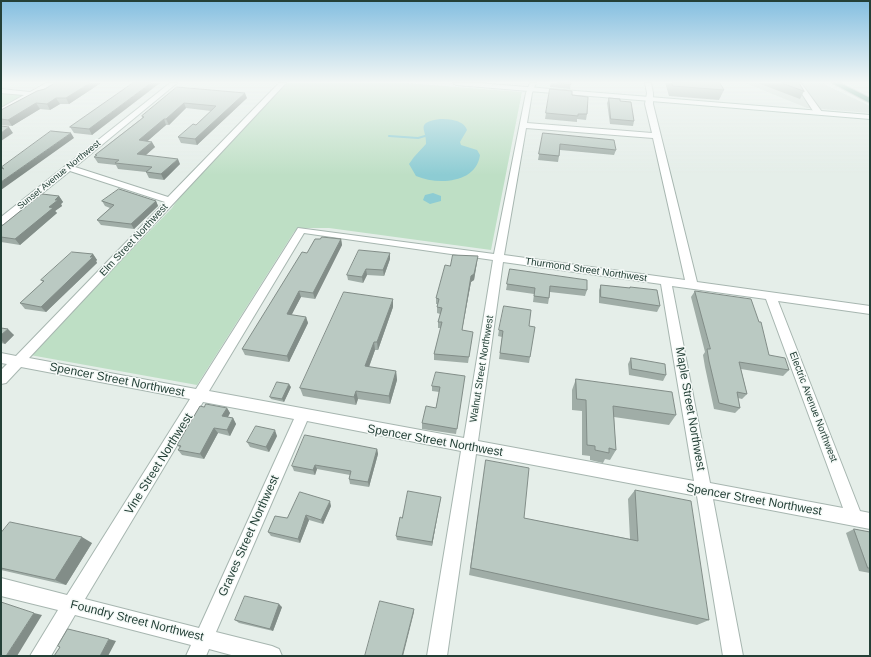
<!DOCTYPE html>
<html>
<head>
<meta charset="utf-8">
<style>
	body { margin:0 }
	#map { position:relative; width:871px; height:657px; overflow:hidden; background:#e5eee9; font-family:Helvetica,sans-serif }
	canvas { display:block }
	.frame { position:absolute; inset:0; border:2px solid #244037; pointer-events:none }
</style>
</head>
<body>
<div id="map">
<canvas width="871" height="657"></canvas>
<div class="frame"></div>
</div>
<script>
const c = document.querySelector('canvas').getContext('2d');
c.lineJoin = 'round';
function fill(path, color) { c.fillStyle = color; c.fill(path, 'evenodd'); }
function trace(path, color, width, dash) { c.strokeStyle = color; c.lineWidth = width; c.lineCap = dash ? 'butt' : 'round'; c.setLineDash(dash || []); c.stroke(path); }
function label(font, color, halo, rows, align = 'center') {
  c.font = font + ' Helvetica,sans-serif'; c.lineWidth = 3; c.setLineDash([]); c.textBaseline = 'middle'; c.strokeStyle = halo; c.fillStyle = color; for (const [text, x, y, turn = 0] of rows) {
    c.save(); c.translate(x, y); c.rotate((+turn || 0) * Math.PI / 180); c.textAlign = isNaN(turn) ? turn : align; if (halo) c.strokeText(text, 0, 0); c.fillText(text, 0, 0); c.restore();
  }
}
fill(new Path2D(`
	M745 83H822L870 106V113L807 108Z`), '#d3ded8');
fill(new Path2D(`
	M286 83H407L522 92 491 250 329 228H299L294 232 197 385 30 355 172 208 180 196Z
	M1 93 23 95 1 108Z`), '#bedfc5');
fill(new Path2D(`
	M440 119C449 119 464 120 467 130L460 142 461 145 477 150 480 155C476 184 437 185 416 176L409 164 414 157 426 144C427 129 414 123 440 119Z
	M433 193 441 196V201L430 204 423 200 425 195Z`), '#8dccd3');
trace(new Path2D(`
	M389 136 418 138 425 136`), '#8dccd3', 2);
const minor = new Path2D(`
	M46 83H54L1 113V108L24 95 1 93V89L30 92Z
	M170 83H177L75 167 168 197 279 83H286L29 358 196 389 298 228 494 254 526 93 530 83H536L532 93 527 123 652 133 645 104 647 93 645 83H651L653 93V104L697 282 870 306V314L778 301 860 511 870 513V529L713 499 743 656H723L697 496 476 454 447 656H427L461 451 307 421 216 632 272 646 279 649 282 656H235L209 649 206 656H186L191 645 75 615 51 656H30L58 610 1 596V578L67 595 190 399 21 367 6 383 1 384V370L7 364 1 363V353L16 356 165 202 70 171 4 224 1 225V217ZM526 128 653 138 685 280 504 255ZM304 233 493 260 464 438 209 391ZM503 262 661 284 694 481 478 441ZM672 286 766 299 843 508 710 483ZM203 402 294 419 199 628 85 599Z
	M795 83H801L822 112 821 114H815Z`);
const secondary = new Path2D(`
	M453 83H478L870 115V119L456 85Z`);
const primary = new Path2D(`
	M832 83H840L870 98V103Z`);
trace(minor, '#a7b6b0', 2);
trace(secondary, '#a3bab1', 2);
trace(primary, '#c2cac7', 2);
fill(minor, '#fff');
fill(secondary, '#fff');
fill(primary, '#69a391');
fill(new Path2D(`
	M101 83 69 104H60L50 110 40 109 12 126 1 125V110Z
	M133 83 92 135 74 133 70 127Z
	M548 83H571V84L570 89 550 87 551 83Z
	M665 83H720L724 90 719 100 669 96Z
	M758 83H799L804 91 800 99Z
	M177 87 247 98 197 145 181 143 178 137 196 125 211 111 186 108 169 125H166L147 141 155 147 146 155 180 164 164 180 149 178 146 172 118 169 116 165 98 163 94 157 96 156 95 155 142 118V116Z
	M550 89 572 95 587 114 586 120 577 119V122L545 119Z
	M609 98 620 101 634 121 633 126 610 124 607 103Z
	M543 133 616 150 614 155 560 150 558 162 538 160Z
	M59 196 63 202 61 204 62 206 55 211 57 213 20 245 1 242V227Z
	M102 201H156L158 206 134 229 101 225 97 220 110 208 105 206Z
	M320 239H341L342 245 315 299 301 297 291 315 306 317 308 323 289 362 245 355 242 349Z
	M93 254 97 260 96 261 97 263 46 312 25 309 20 303 43 282 41 280Z
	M390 259 384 276 367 275 363 283 348 280 347 275Z
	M477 262 474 280 471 282 462 330 472 338 468 363 434 360V354L441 328H438V322L440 314 437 313V307L438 304H436V298L450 266Z
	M510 269 587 290 585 296 550 292 548 304 533 302 534 294 506 290Z
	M601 285 629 288 630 287 660 306 657 312 599 303V290Z
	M695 291 769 355 789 370 783 376 741 369 747 394 742 399 738 398 740 408 735 413 714 409 705 367 703 355 705 352 691 297Z
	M393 307 378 350H375L369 367 396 371 397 380 390 404 358 399 356 405 303 396 300 388Z
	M529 326 530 357 529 363 499 359 502 337 498 336 499 330Z
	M1 328 14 335 5 344 1 343Z
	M631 358 666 375 663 381 629 375 628 364Z
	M576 379 676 415 669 425 614 417 616 450 610 460 605 459 603 463 590 460V456L582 455V411L572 410V390Z
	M464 382 456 434 422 429V423L436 408 439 392 432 391V386Z
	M291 387 284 402 271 399 270 397Z
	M204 407 227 408 230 413 228 417 233 418 236 424 230 436 218 433 204 459 182 455 178 450 180 448 177 445Z
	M277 436 269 452 250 447 247 442Z
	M377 449 378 454 369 487 350 484 349 479 350 475 317 469 315 475 294 471 292 466Z
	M486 460 524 518 630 539 628 499 635 490 709 620 697 625 469 575Z
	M441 497 440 502 432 546 397 540 396 536Z
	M331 506 323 524 309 520 300 543 271 536 268 532 287 518Z
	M854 529 870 532V573L859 571 846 533Z
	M1 533 92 543 66 585 1 570Z
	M282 607 273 631 239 623 235 620Z`), '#a0ada7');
fill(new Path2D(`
	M90 83H101L69 104 66 98Z
	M151 83H160L92 135 89 129Z
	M245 93 247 98 197 145 195 139Z
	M56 98 60 104 50 110 47 104Z
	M36 103 40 109 12 126 8 120Z
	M184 103 186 108 169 125 166 119Z
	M164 119 166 125 142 146 139 140Z
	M9 127 13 133 1 141V133Z
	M71 133 74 138 1 190V182Z
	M152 142 155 147 140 160 137 154Z
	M178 159 180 164 164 180 161 174Z
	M59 196 63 202 61 204 62 206 55 211 57 213 20 245 15 239 49 207 55 200Z
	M156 201 158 206 134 229 131 224Z
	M341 239 342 245 315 299 313 293Z
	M390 253V259L384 276 383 270Z
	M93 254 97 260 96 261 97 263 46 312 41 307Z
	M478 256 474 280 471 282 461 336 471 276Z
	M366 269 367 275 363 283 362 277Z
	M299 291 301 297 289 320 287 314Z
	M393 299V307L378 350 377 342Z
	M306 317 308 323 289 362 287 356Z
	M8 329 14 335 5 344 1 340V335Z
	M374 342 375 350 366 375 365 366Z
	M396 371 397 380 390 404 389 396Z
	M289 384 291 387 284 402 282 399Z
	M356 391 358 399 356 405 354 397Z
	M227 408 230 413 225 422 222 416Z
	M233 418 236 424 230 436 227 430Z
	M214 428 218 433 204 459 200 454Z
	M275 430 277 436 269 452 266 447Z
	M377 449 378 454 369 487 368 482Z
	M315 465 317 469 315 475 313 470Z
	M441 497 440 502 432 546V542Z
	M330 501 331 506 323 524 321 520Z
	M306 515 309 520 300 543 298 539Z
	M82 537 92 543 66 585 55 580Z
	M279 604 282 607 273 631 270 629Z
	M414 609V612L403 656H402Z
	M34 613 42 615 17 656H6Z
	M109 639 116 641 108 656H100Z`), '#828d88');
const building = new Path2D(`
	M55 83H90L66 98H56L47 104 36 103 8 120 1 119V110L37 91 45 89Z
	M133 83H151L89 129 70 127Z
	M558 83H571V84Z
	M672 83H720L724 90 673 86Z
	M782 83H799L804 91Z
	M177 87 245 93 195 139 178 137 193 124 196 125 216 106 184 103 166 119H164L139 140 152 142 137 154 178 159 161 174 146 172 152 167 115 163 119 160 94 157 97 155H95L144 117 142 116Z
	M550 89 572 91V95L588 97 587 114H578V116L546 113Z
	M609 98 620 99V101L631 102 634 121 611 119Z
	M1 126 9 127 1 133Z
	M51 131 71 133 1 182V168L4 169 2 167Z
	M543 133 614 140 616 150 560 144 559 156 539 154Z
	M119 189 156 201 131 224 97 220 114 205 102 201Z
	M42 194 59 196 55 200H58L49 207 53 208 15 239 1 237V227Z
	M322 237 341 239 313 293 299 291 287 314 306 317 287 356 242 349 302 252 307 253 315 239H320Z
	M359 250 390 253 383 270 366 269 362 277 347 275Z
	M72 252 93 254 90 257H93L41 307 20 303 44 281 41 280Z
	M453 255 478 256 474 274 471 276 462 330 473 332 469 357 434 354 442 322H438L442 308 437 307 439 299 436 298 445 265 450 266Z
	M510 269 587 280V290L550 286 549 298 534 296 535 288 507 284Z
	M601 285 630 288V287L657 290 660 306 601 297Z
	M695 291 751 299 759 322H761L769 355 785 358 789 370 739 362 747 394 737 392 740 408 719 403 709 361 707 349H710Z
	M344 292 393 299 377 342H374L365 366 396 371 389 396 356 391 354 397 300 388Z
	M504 306 531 310 529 326 535 327 530 357 500 353 503 331 499 330Z
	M1 328 8 329 1 335Z
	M631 358 665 364 666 375 632 369Z
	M436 372 465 376 457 429 422 423 426 406 436 408 440 387 432 386Z
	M576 379 672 392 676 415 613 406 616 450 609 448V453L595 450V446L587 445 586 400 577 399Z
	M277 382 289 384 282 399 270 397Z
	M206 404 227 408 222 416 233 418 227 430 214 428 200 454 178 450 181 446 177 445 200 406 204 407Z
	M256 426 275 430 266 447 247 442Z
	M305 435 377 449 368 482 349 479 351 471 315 465 313 470 292 466Z
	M486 460 529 468 524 518 638 541 635 490 691 501 709 620 471 568Z
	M408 491 441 497 432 542 396 536 400 517 402 518Z
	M300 492 330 501 321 520 306 515 298 539 268 532 275 516 287 518Z
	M10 522 82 537 55 580 1 568V533Z
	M854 529 870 532V568H868Z
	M245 596 279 604 270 629 235 620Z
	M380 601 414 609 402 656H365Z
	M1 602 34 613 6 656H1Z
	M68 629 109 639 100 656H54L60 647 58 646Z`);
fill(building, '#bac9c2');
trace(building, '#828d88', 1);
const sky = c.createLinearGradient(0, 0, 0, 175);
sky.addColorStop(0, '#83bee0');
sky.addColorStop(0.47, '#f3f7f5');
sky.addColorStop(1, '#f3f7f500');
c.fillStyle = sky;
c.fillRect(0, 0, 871, 175);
label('9px', '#244037', '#f6faf8', [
	["Sunset Avenue Northwest",59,175,-39]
]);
label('10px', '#244037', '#f6faf8', [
	["Elm Street Northwest",134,240,-47],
	["Thurmond Street Northwest",586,270,8],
	["Walnut Street Northwest",482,369,-81],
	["Electric Avenue Northwest",813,407,69]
]);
label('12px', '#244037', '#f6faf8', [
	["Spencer Street Northwest",117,380,11],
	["Maple Street Northwest",690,409,80],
	["Spencer Street Northwest",435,441,10],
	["Vine Street Northwest",159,464,-58],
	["Spencer Street Northwest",754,500,10],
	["Graves Street Northwest",249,536,-66],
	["Foundry Street Northwest",137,621,14]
]);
</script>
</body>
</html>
